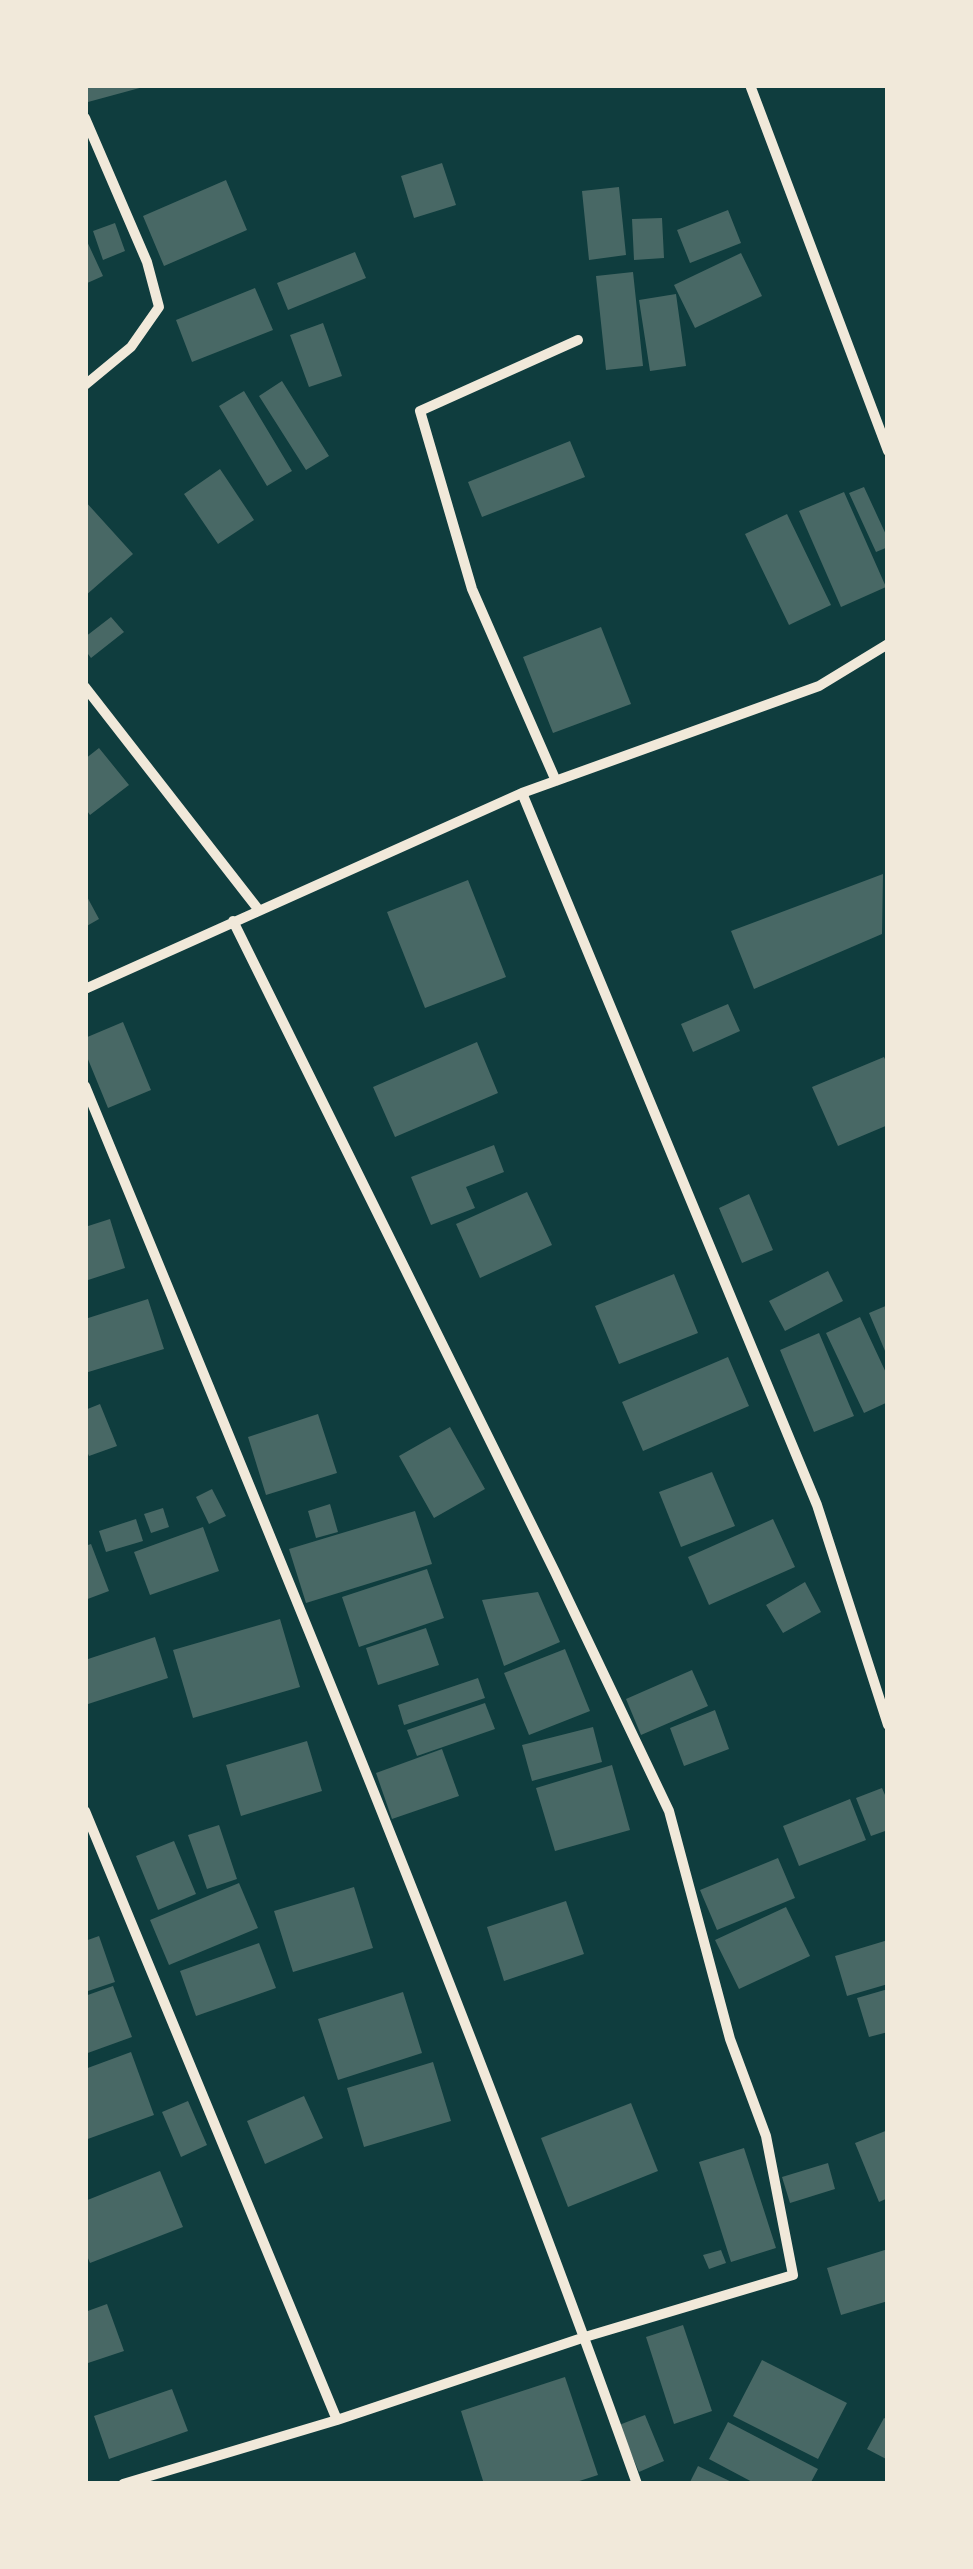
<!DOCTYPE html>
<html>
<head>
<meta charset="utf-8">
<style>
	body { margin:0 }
	#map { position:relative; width:973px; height:2569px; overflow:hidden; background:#0f3d3e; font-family:"Times New Roman",serif }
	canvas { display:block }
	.frame { position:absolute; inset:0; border:88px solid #f1e9da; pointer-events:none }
</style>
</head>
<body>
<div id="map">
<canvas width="973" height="2569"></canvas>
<div class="frame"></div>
</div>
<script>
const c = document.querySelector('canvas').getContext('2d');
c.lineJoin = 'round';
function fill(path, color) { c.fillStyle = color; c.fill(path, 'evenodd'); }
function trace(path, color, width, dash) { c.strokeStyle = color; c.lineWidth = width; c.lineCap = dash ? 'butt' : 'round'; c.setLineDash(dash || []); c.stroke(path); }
fill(new Path2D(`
	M85 85H147V86L88 102Z
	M442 163 456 205 414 218 401 176Z
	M226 180 247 230 164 266 143 216Z
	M619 187 626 255 589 260 582 191Z
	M728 210 741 243 690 263 677 230Z
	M662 218 664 258 634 260 632 219Z
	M115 223 125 251 103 260 93 231Z
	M85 237 103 276 85 284Z
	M355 252 366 278 288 310 277 283Z
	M741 253 762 296 695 328 674 285Z
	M633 272 643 366 606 370 596 276Z
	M255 288 273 330 192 362 176 320Z
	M676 294 686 366 650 371 639 300Z
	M323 323 342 376 309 387 290 335Z
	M282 381 329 456 306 470 259 396Z
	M244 391 292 471 267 486 219 406Z
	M570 441 585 477 482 517 468 482Z
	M220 469 254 520 218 544 184 494Z
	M864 487 888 539V547L876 552 849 493Z
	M844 492 886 587 841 607 799 511Z
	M85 501 133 554 85 596Z
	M787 514 831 605 789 625 745 534Z
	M111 617 124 632 91 658 85 650V637Z
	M601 627 631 704 553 733 523 657Z
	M99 748 129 785 90 815 85 808V759Z
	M883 874 882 934 754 989 731 931Z
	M468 880 506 977 425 1008 387 912Z
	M85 893 99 919 85 927Z
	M728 1004 740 1031 693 1052 681 1024Z
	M123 1022 151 1090 108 1108 85 1052V1038Z
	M477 1042 498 1093 395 1137 373 1087Z
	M884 1057 888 1066V1125L838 1146 812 1087Z
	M494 1145 504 1172 466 1187 475 1208 431 1225 411 1177Z
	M527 1192 552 1245 480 1278 456 1224Z
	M749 1194 773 1250 742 1263 719 1208Z
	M110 1219 125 1268 85 1281V1227Z
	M828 1271 843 1301 785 1331 769 1301Z
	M674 1274 698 1333 619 1364 595 1306Z
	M148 1299 164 1349 85 1373V1319Z
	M888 1305V1358L869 1313Z
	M860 1317 888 1377V1402L864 1413 826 1333Z
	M819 1333 854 1416 814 1432 780 1350Z
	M728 1357 749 1406 643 1451 622 1402Z
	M100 1404 117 1446 89 1456 85 1447V1410Z
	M318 1414 337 1473 266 1495 248 1437Z
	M450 1427 485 1489 434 1518 399 1456Z
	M712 1472 735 1526 681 1547 659 1492Z
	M212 1489 226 1516 209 1524 196 1497Z
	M330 1504 338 1532 316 1538 308 1511Z
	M163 1508 169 1527 151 1533 144 1514Z
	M415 1511 432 1564 306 1603 289 1549Z
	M136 1519 143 1541 106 1552 99 1531Z
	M773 1519 795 1567 709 1605 688 1557Z
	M203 1527 219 1571 150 1595 134 1552Z
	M91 1544 109 1591 85 1600V1546Z
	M427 1569 444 1618 359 1647 342 1597Z
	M805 1582 821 1612 783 1633 766 1605Z
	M538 1592 560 1642 504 1666 482 1600Z
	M280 1619 300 1687 193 1718 173 1650Z
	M426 1628 439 1665 378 1685 366 1648Z
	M155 1637 168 1678 85 1705V1660Z
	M565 1649 590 1711 529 1735 504 1673Z
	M692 1670 708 1706 641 1735 626 1699Z
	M478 1678 485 1698 404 1725 398 1705Z
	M485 1703 495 1729 417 1756 407 1730Z
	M715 1710 729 1749 684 1766 670 1728Z
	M593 1727 602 1762 532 1781 522 1745Z
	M307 1741 322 1791 241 1816 226 1765Z
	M442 1749 459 1796 392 1819 376 1773Z
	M612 1765 630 1830 555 1851 536 1788Z
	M882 1788 888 1802V1830L871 1836 856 1798Z
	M850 1799 866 1840 799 1866 783 1826Z
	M219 1825 237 1879 207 1889 188 1835Z
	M174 1841 196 1894 158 1910 136 1856Z
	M778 1858 795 1898 717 1930 700 1890Z
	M239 1883 258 1928 169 1965 150 1920Z
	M354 1887 373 1948 293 1972 274 1911Z
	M566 1901 584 1954 504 1981 487 1927Z
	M786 1907 810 1956 739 1989 715 1940Z
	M99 1936 115 1982 85 1992V1941Z
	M888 1940V1984L847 1996 835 1956Z
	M259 1943 276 1988 196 2016 180 1971Z
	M113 1986 132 2037 85 2054V1996Z
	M888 1989V2032L869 2037 857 1998Z
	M403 1992 422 2053 338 2080 318 2019Z
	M131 2052 154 2115 85 2140V2069Z
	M433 2062 451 2121 364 2147 347 2088Z
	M304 2096 323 2138 265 2164 247 2121Z
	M188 2101 207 2145 181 2157 162 2112Z
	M631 2103 658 2171 568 2207 541 2138Z
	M888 2130V2198L879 2202 855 2143Z
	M744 2148 776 2248 731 2262 699 2162Z
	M828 2163 835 2189 790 2203 782 2177Z
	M160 2171 183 2227 90 2263 85 2251V2201Z
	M888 2249V2301L841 2315 827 2268Z
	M721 2250 726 2263 709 2269 703 2255Z
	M107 2304 124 2351 85 2364V2312Z
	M683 2325 712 2411 674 2424 646 2337Z
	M762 2360 847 2403 818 2459 733 2416Z
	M565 2377 598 2475 570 2484H484L461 2411Z
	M172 2389 188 2431 109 2459 94 2416Z
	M645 2415 664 2461 639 2472 619 2425Z
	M884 2418 888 2420V2460L867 2449Z
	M728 2422 818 2469 810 2484H756L709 2459Z
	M698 2466 736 2484H689Z`), '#486865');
trace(new Path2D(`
	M750 85 888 451
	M85 118 147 262 159 307 131 347 85 385
	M85 687 258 909
	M556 781 472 589 420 411 578 340
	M522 793 817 1505 888 1725
	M233 921 555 1572 669 1811 730 2039 766 2136 793 2275 585 2337 337 2420
	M85 989 522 793 819 686 888 644
	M85 1086C276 1549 469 2012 637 2484
	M85 1811 337 2420 123 2484`), '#f1e9da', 10);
</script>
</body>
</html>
